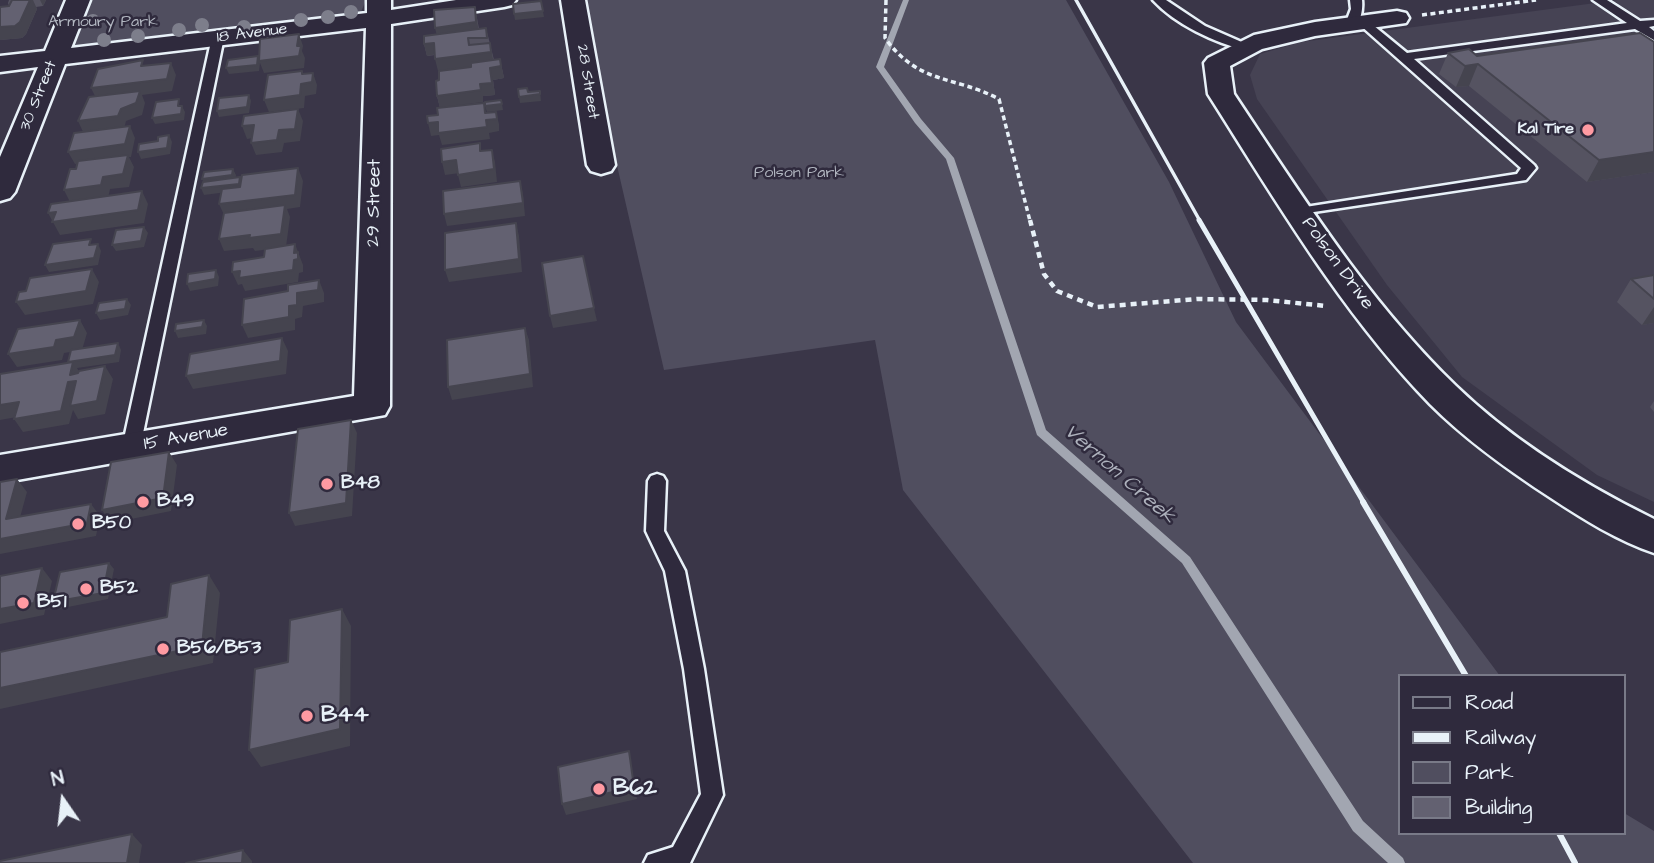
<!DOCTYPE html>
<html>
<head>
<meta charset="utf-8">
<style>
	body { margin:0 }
	#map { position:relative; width:1654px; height:863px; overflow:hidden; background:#3a3648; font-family:"Architects Daughter",sans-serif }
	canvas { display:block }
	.legend { position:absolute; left:1398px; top:674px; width:228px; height:161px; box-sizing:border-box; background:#2f2a3d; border:2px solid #797a88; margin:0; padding:9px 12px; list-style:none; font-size:21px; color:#e8f1f8 }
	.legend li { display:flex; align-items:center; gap:14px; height:35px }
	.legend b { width:35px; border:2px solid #797a88 }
	.north { position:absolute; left:28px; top:765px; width:70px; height:70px; -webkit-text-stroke:5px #2f2a3d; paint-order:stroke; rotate:346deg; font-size:19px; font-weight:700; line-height:28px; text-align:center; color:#e8f1f8 }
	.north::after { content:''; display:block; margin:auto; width:24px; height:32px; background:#e8f1f8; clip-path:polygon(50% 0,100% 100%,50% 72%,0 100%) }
</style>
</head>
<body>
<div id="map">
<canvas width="1654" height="863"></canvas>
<ul class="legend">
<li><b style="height:9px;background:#2f2a3d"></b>Road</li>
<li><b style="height:9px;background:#e8f1f8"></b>Railway</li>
<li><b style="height:19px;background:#504e5f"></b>Park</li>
<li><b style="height:19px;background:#636171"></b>Building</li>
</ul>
<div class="north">N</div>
</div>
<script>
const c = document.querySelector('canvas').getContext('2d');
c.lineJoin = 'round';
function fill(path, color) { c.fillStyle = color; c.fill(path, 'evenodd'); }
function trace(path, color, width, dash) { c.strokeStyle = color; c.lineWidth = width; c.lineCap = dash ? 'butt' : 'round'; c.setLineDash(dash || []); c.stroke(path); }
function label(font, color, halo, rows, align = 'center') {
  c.font = font + ' "Architects Daughter",sans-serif'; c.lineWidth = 5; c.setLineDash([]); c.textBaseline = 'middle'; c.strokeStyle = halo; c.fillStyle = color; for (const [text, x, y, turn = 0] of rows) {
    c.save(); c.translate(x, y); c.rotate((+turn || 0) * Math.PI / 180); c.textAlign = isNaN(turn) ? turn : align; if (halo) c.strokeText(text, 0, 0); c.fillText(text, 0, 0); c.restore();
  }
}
fill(new Path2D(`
	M1618 0H1654V502L1597 475 1462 377 1387 285 1257 99 1250 75 1260 54 1301 42Z`), '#464354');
fill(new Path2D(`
	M87 0H366L361 12 347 16 85 48 72 46Z
	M579 0H1066L1169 182 1236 322 1500 676H1400V833H1624V813L1654 831V863H1193L903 490 875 340 664 370Z`), '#504e5f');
fill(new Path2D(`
	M903 0H909L884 67 921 119 954 158 1046 430 1190 557 1363 821 1403 858 1405 863H1388L1353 831 1182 563 1037 435 946 159 915 123 876 67Z`), '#a2a6b1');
const lane = new Path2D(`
	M1153 0H1166L1205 26 1253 47 1247 51C1214 42 1176 25 1153 0Z
	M1350 0H1362C1363 9 1361 25 1351 29L1345 25 1351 9Z
	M1593 0H1607L1640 21 1654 20V26L1649 27 1654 31V40L1635 29 1414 59 1534 165 1536 168 1526 180 1294 215 1292 212 1299 208 1517 174 1521 168 1360 25V21H1368L1407 53 1627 23Z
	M218 33 224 37 140 448 137 453H125L122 448 212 37Z
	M657 474 663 476 666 481 664 531 685 571 704 669 723 795 690 863H644L648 855 673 847 701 794 684 669 665 571 646 531 648 481 651 476Z`);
const street = new Path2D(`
	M66 0H90L71 48 367 13V0H391V10L456 0H516L512 5 504 7 391 24 390 406 385 415 0 483V455L354 396 366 28 65 64 15 192 10 198 0 201V157L38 67 0 72V56L45 51Z
	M561 0H585L615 165 611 171 601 174 591 171 587 165Z
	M1397 11 1406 13 1409 18 1406 23 1315 36 1262 49 1230 66 1234 94C1302 196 1367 300 1456 386 1513 441 1583 484 1654 519V553C1618 541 1583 519 1551 498 1508 470 1466 440 1430 404 1341 312 1276 201 1208 94L1204 63 1208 58 1254 35 1315 22Z`);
trace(lane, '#e8f1f8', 5);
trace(street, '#e8f1f8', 5);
trace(new Path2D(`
	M886 0 885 38C919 85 953 75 999 99L1030 221
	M1422 15 1536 0`), '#e8f1f8', 3.5, [5, 3.5]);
trace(new Path2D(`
	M1030 220 1044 274 1057 291 1097 307 1197 299 1267 300 1326 306`), '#e8f1f8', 4.5, [6, 5]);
fill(lane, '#2f2a3d');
fill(street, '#2f2a3d');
trace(new Path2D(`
	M1076 0 1200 221`), '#e8f1f8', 3.5);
trace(new Path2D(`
	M1199 220 1364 503`), '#e8f1f8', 5);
trace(new Path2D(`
	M1363 502 1466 676
	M1559 833 1575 863`), '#e8f1f8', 6);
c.fillStyle = '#7d7e8b';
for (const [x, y] of [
	[351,12],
	[328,17],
	[301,20],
	[93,21],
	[202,25],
	[244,27],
	[179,30],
	[138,36],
	[104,40]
]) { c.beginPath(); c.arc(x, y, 7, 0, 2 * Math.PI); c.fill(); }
fill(new Path2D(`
	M9 0H46L43 6 36 7 37 9 26 34 22 38 0 40V7L9 6 8 3Z
	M475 7 479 29 486 28 494 60 500 59 504 78 493 80 495 95 483 96 440 108 437 96 439 80V71L435 55 427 56 424 44Z
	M1654 42V172L1587 182 1469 86 1456 87 1439 74 1448 53 1477 56Z
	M1654 275V323L1642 325 1617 302 1631 279Z
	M1654 401V412L1650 407Z`), '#555361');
fill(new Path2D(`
	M30 0H33L37 9 26 34 22 38 0 40V27Z
	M40 0H46L43 6Z
	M541 1 544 17 515 20 514 14Z
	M475 7 479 33 438 40 435 28Z
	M299 34 303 46 302 51 305 58 304 68 264 73 260 63 259 71 229 74 226 68 258 56 260 61 297 46Z
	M468 38 471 50 490 43 494 64 438 71 435 59Z
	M434 43 437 54 427 56 424 44Z
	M500 59 504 78 493 80 495 95 483 96V102L440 108 437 96 480 84 490 68Z
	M171 63 176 75 172 91 142 95 145 103 142 115 126 121 124 129 84 134 78 121 121 109 97 100 91 88Z
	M1478 64 1469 86 1456 87 1465 66Z
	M302 71 306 83 313 73 317 85 316 94 305 96 304 108 269 112 264 100 302 74Z
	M540 91 541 101 520 103 519 97Z
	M249 95 251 101 249 113 219 117 217 111Z
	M484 103 486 115 496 112 499 124V131L489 133 490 139 442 145 439 135 431 136 428 123 485 113Z
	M502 104 503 110 487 112 485 106Z
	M182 106 185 112 184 120 155 124 152 118Z
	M298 109 303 121 300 141 284 143 282 152 256 155 251 143 279 130Z
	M254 125 259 137 247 139 242 126Z
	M130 126 135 138 131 157H129L134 167 129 187 110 189 108 198 70 202 64 190 103 177 127 157 75 164 68 152Z
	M169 135 172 142 170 154 141 159 138 152Z
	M492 150 495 162 497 182 461 187 458 175Z
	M1654 152V172L1587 182 1599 160Z
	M456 160 460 173 445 175 442 162Z
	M298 168 303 181 300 207 287 209 290 217 286 247 255 251 253 248 224 251 219 239 250 235 225 217 219 204Z
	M233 169 236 175 235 182 205 185 202 179Z
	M240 177 243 184 242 190 204 195 201 188Z
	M520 181 523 194 525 216 447 226 444 214Z
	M142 191 148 204 144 223 60 235 48 213Z
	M516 223 519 236 522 272 449 282 445 270Z
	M144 227 148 233 144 247 116 251 112 245Z
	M98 244 101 251 98 265 49 272 45 265Z
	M295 244 303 265V272L299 273 298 282 245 291 242 284 238 285 232 272 294 253Z
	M92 269 99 282 93 304 25 315 16 302Z
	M216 270 219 277 218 286 190 291 187 284Z
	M319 280 324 293V302L303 306 302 317 295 319V330L248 338 242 325 289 306 297 293Z
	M127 299 131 305 128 315 100 320 96 313Z
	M1654 307V323L1642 325Z
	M594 308 597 321 553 328 550 316Z
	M80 320 87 333 82 350 64 353 62 360 17 367 8 354 56 340Z
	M204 320 207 326 206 334 178 338 175 331Z
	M525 328 529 340 533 387 452 400 448 387Z
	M282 338 288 351 286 374 193 389 186 376Z
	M118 343 121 350 119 362 77 368 81 375 105 366 113 379 105 414 78 419 73 410 69 424 23 432 14 419 70 375 68 362Z
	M19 402 28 415 0 420V405Z
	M351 420 357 433 352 516 295 526 289 513Z
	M169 452 177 465 171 511 111 523 102 510Z
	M17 479 27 492 16 532 6 519Z
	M91 504 100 516 96 536 0 554V539Z
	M109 563 114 569 108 599 58 609 53 602Z
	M42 568 52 581 44 615 0 624V609Z
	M209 575 220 593 213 663 0 709V688L202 646Z
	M342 609 351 626 350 746 261 767 249 750Z
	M629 751 637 799 566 815 562 804Z
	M132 834 142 845 139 863H127Z
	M243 850 252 861V863H242Z`), '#45444f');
const building = new Path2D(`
	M12 0H30L20 22 15 26 0 27V7L9 6Z
	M541 1 543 11 514 14 513 4Z
	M475 7 476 22 435 28 434 10Z
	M486 28 487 38H468L469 45 490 43 491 52 435 59 434 43 424 44V36Z
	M1640 33 1654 42V152L1599 160 1478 64 1465 66 1448 53 1469 49 1477 56Z
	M299 34 297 46H301L299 56 259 61 260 39Z
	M258 56 257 65 226 68 228 60Z
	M500 59 501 66 490 68 492 83 480 84 481 90 437 96 436 81 439 80V71L471 67V63Z
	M143 60 141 66 171 63 167 79 91 88 98 69Z
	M302 71V74L313 73 312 82 301 84 300 95 264 100 268 75Z
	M527 88 528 92 540 91V94L519 97 518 89Z
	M140 91 136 103 121 109 118 116 78 121 89 97Z
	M249 95 247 107 217 111 219 98Z
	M179 99 178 106H182L181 114 152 118 156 102Z
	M501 100 502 104 485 106V102Z
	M484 103 485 113 496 112 497 119 486 120 487 127 438 133V122L428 123 427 116 438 115 437 108Z
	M298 109 295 129 279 130 277 140 251 143 254 125 242 126 244 116Z
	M130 126 125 144 68 152 74 133Z
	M169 135 167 148 138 152 139 144 158 141V137Z
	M480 143V151L492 150 494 169 458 175 456 160 442 162 441 149Z
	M128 155 123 174 103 177 101 185 64 190 70 169H76L78 161Z
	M298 168 295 195 219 204 222 189 240 187 242 175Z
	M233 169 232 175 202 179 204 172Z
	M240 177 239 184 201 188 203 182Z
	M520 181 523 203 444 214 443 191Z
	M142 191 138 210 52 222 56 212 48 213 51 204Z
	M285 205 281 234 249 238 250 235 219 239 224 213Z
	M516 223 519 259 445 270V233Z
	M144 227 141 241 112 245 116 230Z
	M91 239 89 245 98 244 94 258 45 265 53 244Z
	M295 244 294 253 298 252V259L294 260 293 270 239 278 240 271 232 272 233 262 264 257 265 249Z
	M583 256 594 308 550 316 542 263Z
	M92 269 86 291 16 302 19 292 26 291 30 278Z
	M216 270 215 279 187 284 188 274Z
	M1654 275V299L1631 279Z
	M319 280 318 290 297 293V305L289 306V317L242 325 244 299 288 291V285Z
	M127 299 125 309 96 313 99 303Z
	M80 320 74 337 56 340 54 347 8 354 18 329Z
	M204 320 202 327 175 331 176 324Z
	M525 328 530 374 448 387 447 340Z
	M282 338 280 361 186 376 190 354Z
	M118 343 115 355 68 362 71 350Z
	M73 362 70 375 78 373 79 371 105 366 97 401 70 406 76 381 68 382 61 411 14 419 19 402 0 405V374Z
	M351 420 346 503 289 513 298 429Z
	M169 452 163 498 102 510 111 462Z
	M17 479 6 519 91 504 87 523 0 539V482Z
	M109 563 103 593 53 602 60 572Z
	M42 568 34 603 0 609V576Z
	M209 575 202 646 0 688V652L167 617 171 584Z
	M342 609 340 729 249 750 255 669 288 662 290 620Z
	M629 751 634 787 562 804 558 767Z
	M132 834 127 863H0V861Z
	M243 850 242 863H186Z`);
fill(building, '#636171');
trace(building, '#45444f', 2);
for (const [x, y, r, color] of [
	[1588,130,7,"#ff9aa2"],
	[327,484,7,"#ff9aa2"],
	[143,502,7,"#ff9aa2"],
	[78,524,7,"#ff9aa2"],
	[86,589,7,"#ff9aa2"],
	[23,603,7,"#ff9aa2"],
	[163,649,7,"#ff9aa2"],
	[307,716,7,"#ff9aa2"],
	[599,789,7,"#ff9aa2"]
]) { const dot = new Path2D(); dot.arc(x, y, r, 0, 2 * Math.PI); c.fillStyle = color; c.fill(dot); trace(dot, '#2f2a3d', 2.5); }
label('16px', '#b3b8c2', '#2f2a3d', [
	["Armoury Park",103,23],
	["Polson Park",799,174]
]);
label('16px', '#e8f1f8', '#2f2a3d', [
	["18 Avenue",252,34,-7],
	["28 Street",587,82,81],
	["30 Street",39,96,-68]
]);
label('bold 16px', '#e8f1f8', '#2f2a3d', [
	["Kal Tire",1574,130]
], 'right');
label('19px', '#e8f1f8', '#2f2a3d', [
	["29 Street",375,203,-89],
	["Polson Drive",1337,264,54],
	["15 Avenue",186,438,-10]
]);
label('bold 19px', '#e8f1f8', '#2f2a3d', [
	["B48",341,484],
	["B49",157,502],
	["B50",92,524],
	["B52",100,589],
	["B51",37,603],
	["B56/B53",177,649]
], 'left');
label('italic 21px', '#aeb2bd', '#2f2a3d', [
	["Vernon Creek",1119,475,41]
]);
label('bold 23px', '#e8f1f8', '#2f2a3d', [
	["B44",321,716],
	["B62",613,789]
], 'left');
</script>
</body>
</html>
